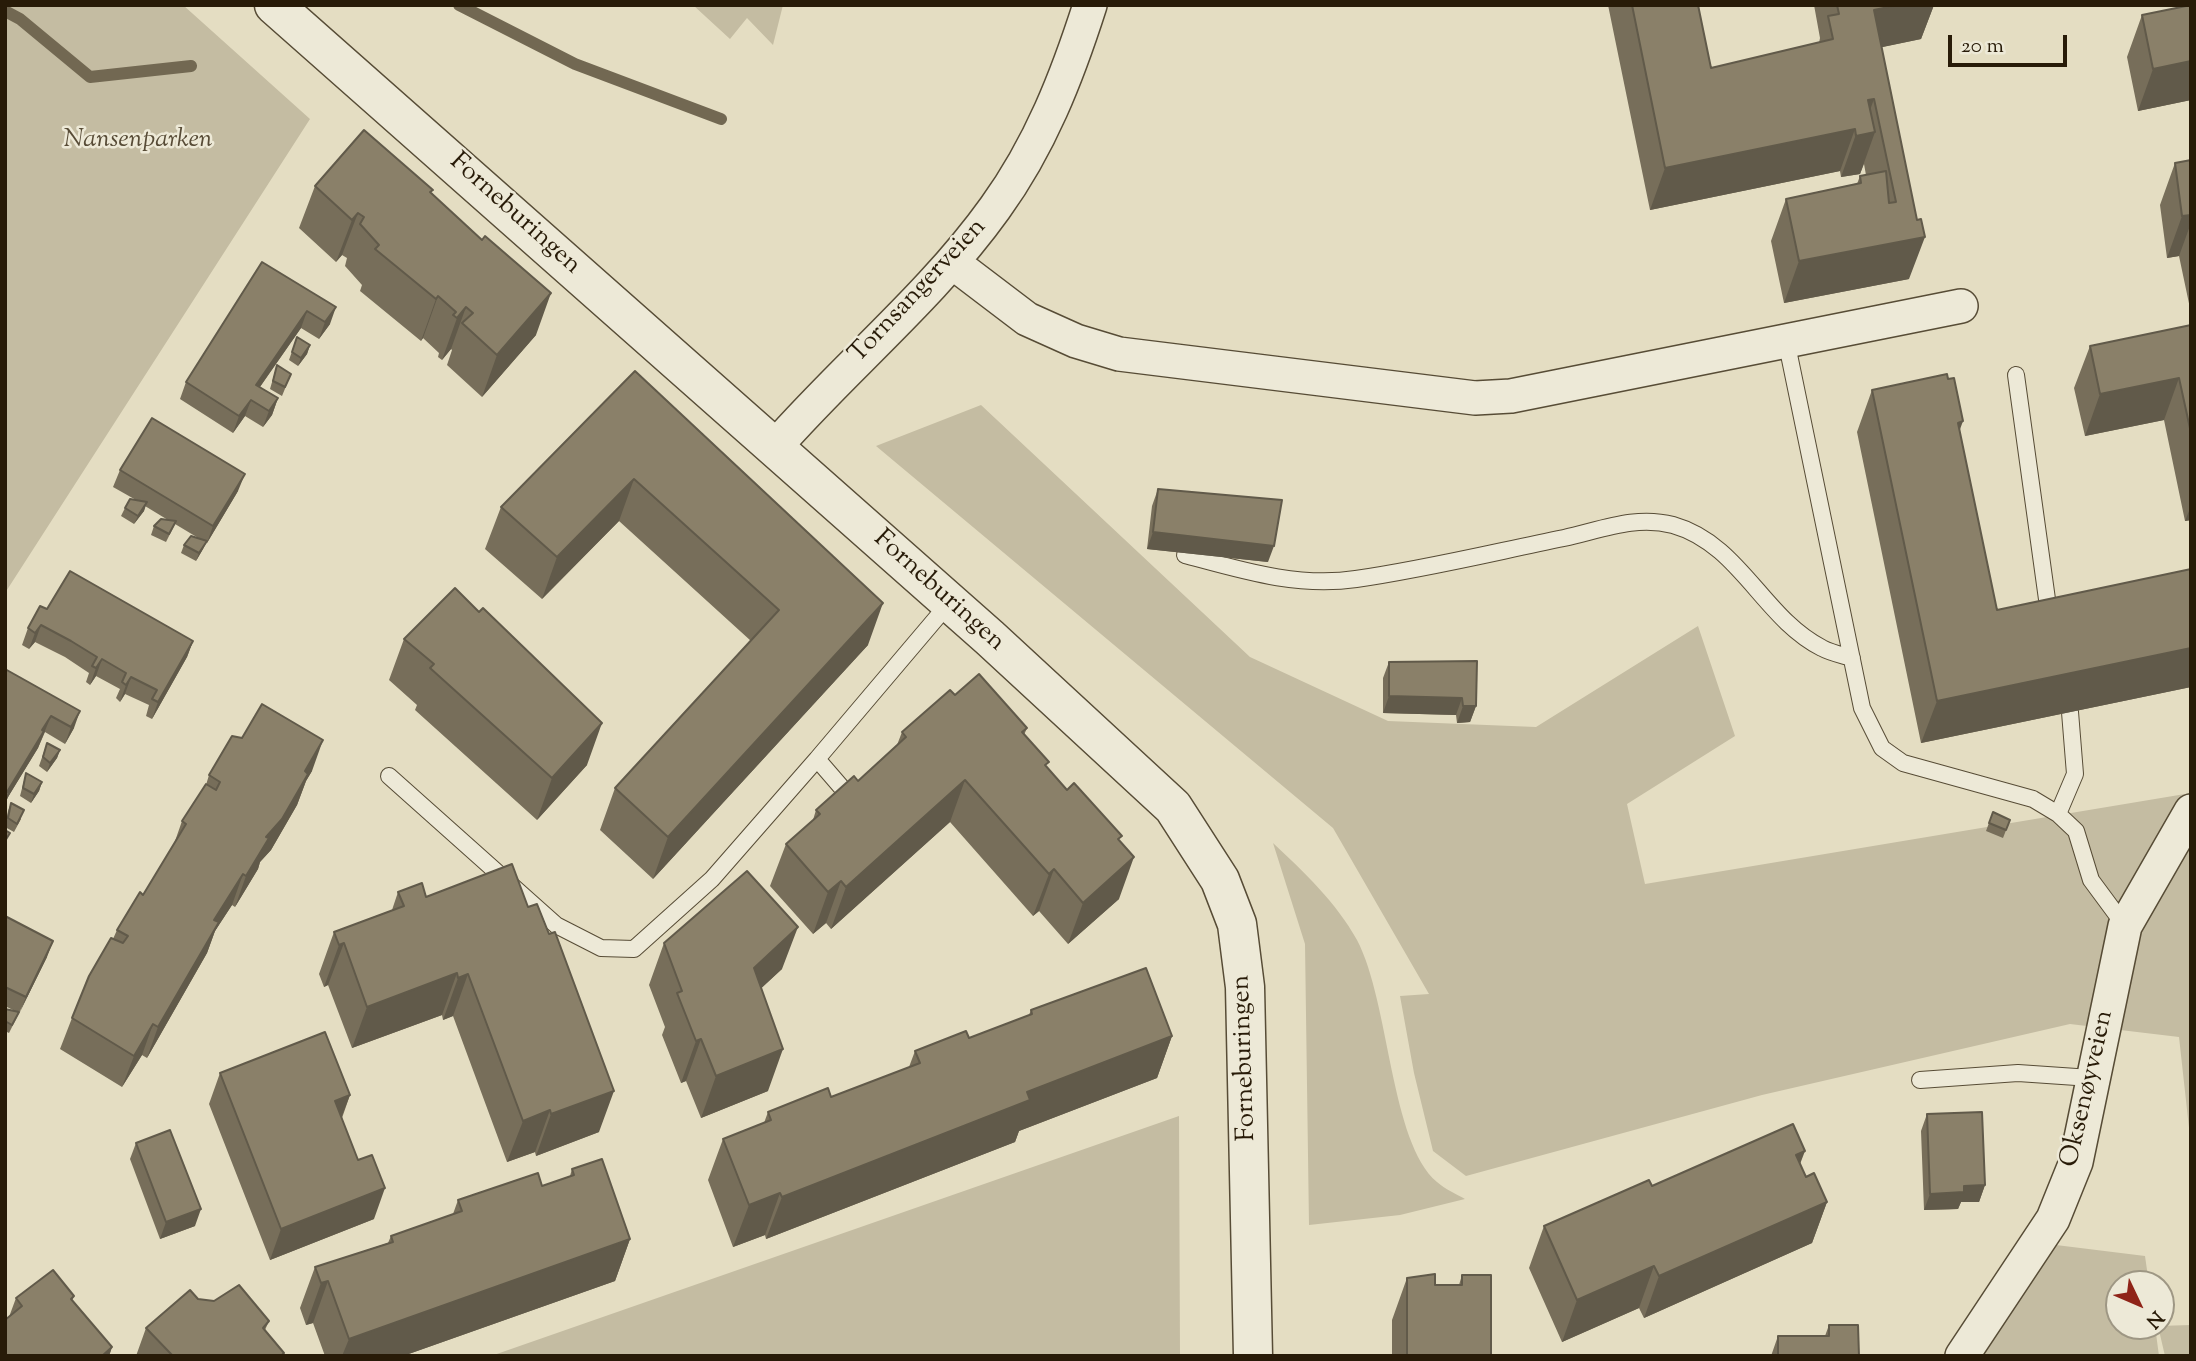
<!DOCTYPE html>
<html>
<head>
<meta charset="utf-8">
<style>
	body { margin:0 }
	#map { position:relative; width:2196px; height:1361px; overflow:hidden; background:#e4ddc2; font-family:"Sorts Mill Goudy",serif }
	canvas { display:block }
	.frame { position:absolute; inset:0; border:7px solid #281b08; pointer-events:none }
	.north { position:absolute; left:2105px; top:1270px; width:70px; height:70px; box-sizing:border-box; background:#ede9d7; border:2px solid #9e9784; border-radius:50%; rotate:134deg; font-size:19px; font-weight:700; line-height:28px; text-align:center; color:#281b08 }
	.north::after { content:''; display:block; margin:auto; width:24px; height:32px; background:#8f2418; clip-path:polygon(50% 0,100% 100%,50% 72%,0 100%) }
	.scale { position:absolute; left:1948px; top:35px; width:119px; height:32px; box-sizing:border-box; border:4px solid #281b08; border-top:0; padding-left:9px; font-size:21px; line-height:24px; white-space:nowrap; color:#281b08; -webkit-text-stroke:5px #ede9d7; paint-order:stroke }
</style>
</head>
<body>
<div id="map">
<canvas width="2196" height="1361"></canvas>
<div class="frame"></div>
<div class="north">N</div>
<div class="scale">20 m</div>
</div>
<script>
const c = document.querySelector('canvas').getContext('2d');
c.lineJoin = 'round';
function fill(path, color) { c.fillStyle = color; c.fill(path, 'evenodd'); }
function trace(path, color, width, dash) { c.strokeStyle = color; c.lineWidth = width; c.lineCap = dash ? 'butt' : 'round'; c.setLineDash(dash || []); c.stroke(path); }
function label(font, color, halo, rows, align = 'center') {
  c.font = font + ' "Sorts Mill Goudy",serif'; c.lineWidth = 5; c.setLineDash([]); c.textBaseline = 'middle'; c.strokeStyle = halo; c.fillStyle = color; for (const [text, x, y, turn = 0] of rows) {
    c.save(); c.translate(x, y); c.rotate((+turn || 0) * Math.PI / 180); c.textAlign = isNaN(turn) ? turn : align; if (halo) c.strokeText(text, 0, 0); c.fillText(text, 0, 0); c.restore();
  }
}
fill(new Path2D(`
	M5 5H183L310 119 5 593Z
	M693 5H783L773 45 747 18 730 39Z
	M981 405 1250 657 1388 721 1536 727 1698 626 1735 736 1627 804 1645 884 2191 793V1146L2179 1037 2070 1024 1762 1095 1466 1176 1433 1151 1414 1073 1400 996 1429 994 1333 828 876 446Z
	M1273 843C1304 872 1336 902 1357 940 1390 1003 1390 1142 1437 1182 1445 1189 1456 1194 1465 1199L1400 1215 1309 1225 1305 944Z
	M1179 1116 1180 1356H491Z
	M2056 1245 2145 1256 2149 1284H2119V1326H2155L2159 1356H1980Z
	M2191 1325V1356H2165L2158 1326Z`), '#c4bca2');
trace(new Path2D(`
	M459 5 575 64 721 119
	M5 11 20 19 90 77 191 66`), '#726852', 12);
const service = new Path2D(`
	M1786 340 1862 708 1882 748 1903 763 2033 799 2058 814 2076 831 2091 880 2125 926
	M2016 375 2050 621
	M1185 555C1241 570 1298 588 1356 579 1426 569 1495 552 1564 538 1601 530 1635 515 1673 525 1740 544 1763 618 1822 648 1831 653 1842 655 1852 658
	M389 776 556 925 601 948 634 949 712 879 817 759
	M855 803 817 759 950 602
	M2058 814 2075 774 2070 712
	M1920 1080 2018 1073 2091 1078`);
const minor = new Path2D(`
	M952 262 1027 319 1076 341 1119 354 1475 398 1511 396 1961 306
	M775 447C846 366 932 296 995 208 1040 146 1067 77 1090 5
	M1962 1356 2053 1219 2076 1162 2125 926 2191 811`);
const tertiary = new Path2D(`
	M274 5 990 638 1173 807 1220 880 1237 924 1245 987 1253 1356`);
trace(service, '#574c36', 18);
trace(minor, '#574c36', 36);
trace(tertiary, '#574c36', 41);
trace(service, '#ede9d7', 16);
trace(minor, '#ede9d7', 33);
trace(tertiary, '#ede9d7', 38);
fill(new Path2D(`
	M1608 5H1698L1711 68 1819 43 1820 38 1814 5H1934L1921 39 1882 47 1909 279 1784 303 1771 241 1786 199 1857 184 1860 176 1866 175 1864 164 1860 174 1841 177 1840 171 1650 210Z
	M2181 5H2191V100L2138 111 2127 57 2142 15 2181 7Z
	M2191 160V313L2179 256 2167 258 2160 205 2175 163Z
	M315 186 432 193 536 335 482 397 447 365 452 350 451 349 442 360 438 357 439 353 423 338 421 341 360 291 362 285 345 266 347 258 342 255 336 262 299 228Z
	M262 262 330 324 319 339 301 328 260 387 278 398 272 415 263 427 245 416 233 433 180 399 186 382Z
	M2191 325V520L2185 521 2164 420 2085 436 2074 388 2090 346Z
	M297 337 310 345 307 354 298 366 289 360Z
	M277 365 291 374 282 396 270 389Z
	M635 371 868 645 653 879 600 830 615 788 751 641 619 521 542 599 485 549 501 507Z
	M1872 390 1960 432 1997 610 2191 569V687L1921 743 1857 432Z
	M120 470 238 491 207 543 206 542 203 549 196 561 181 553 184 545 200 539 175 524 166 542 151 535 154 526 168 520 145 506 144 511 134 524 121 516 125 508 136 500 113 487Z
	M1158 489 1268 562 1147 549 1152 506Z
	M47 609 193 641 187 657 152 719 146 716 149 705 125 694 120 702 116 698 120 689 96 676 90 685 86 682 89 673 65 657 35 642 29 649 22 645 28 628Z
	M404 639 587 765 537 820 415 710 417 705 389 680Z
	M1389 662 1476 706 1470 722 1457 723 1456 715 1383 713V678Z
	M5 669 74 728 65 744 45 732 38 748 8 797 5 804Z
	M955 695 1027 728 1024 735 1047 767 1067 790 1120 841 1119 899 1068 944 1039 911 1033 916 950 822 831 929 826 923 813 934 770 886 786 844 813 820 816 810 858 781 897 745 902 732Z
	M47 743 60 750 57 758 47 772 39 766Z
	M312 771 306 781 297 805 271 850 260 862 258 869 235 907 232 905 215 931 207 953 147 1058 142 1055 122 1087 60 1049 72 1018 113 939 117 930 143 895 174 844 182 821 206 785 209 775Z
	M26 773 42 782 39 791 31 803 20 796Z
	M11 803 21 819 14 832 5 827 8 811Z
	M1993 812 2010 820 2003 838 1986 831Z
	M398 892 426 897 599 1132 536 1156 535 1152 507 1162 453 1016 443 1020 442 1015 352 1048 328 985 324 987 319 974 334 932 392 910Z
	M5 916 47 957 9 1033 5 1031V1009L13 1010 5 1006Z
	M664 943 782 969 761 988 768 1091 701 1118 686 1081 681 1083 662 1035 665 1027 649 985Z
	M1031 1010 1172 1036 1157 1078 1019 1131 1015 1142 766 1239 765 1235 733 1247 708 1180 723 1139 764 1123 768 1112 831 1097 909 1067 915 1051 969 1038 1029 1015Z
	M220 1073 350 1095 342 1118 374 1219 270 1260 209 1104Z
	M1927 1114 1985 1185 1979 1202H1961L1958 1209 1924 1210 1921 1131Z
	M136 1143 195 1226 160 1239 130 1159Z
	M1800 1164 1806 1177 1827 1202 1812 1243 1644 1318 1639 1308 1562 1342 1529 1268 1544 1226 1652 1186Z
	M572 1169 630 1239 615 1281 403 1356H325L313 1323 306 1325 300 1308 315 1267 388 1243 391 1236 453 1214 458 1200 542 1186 570 1176Z
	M1462 1275 1491 1356H1392V1320L1407 1278 1435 1285H1459Z
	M74 1296 72 1301 112 1347 109 1356H5L9 1317 16 1298Z
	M198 1299 269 1321 265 1330 283 1356H136L146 1328Z
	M1829 1325 1859 1356H1771L1778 1336H1825Z`), '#776e5a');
fill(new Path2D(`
	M1898 5H1934L1921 39 1859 52 1874 10Z
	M2191 61V100L2138 111 2153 69Z
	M1874 99 1861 135 1875 132 1860 174 1841 177 1868 100Z
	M1855 129 1840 171 1650 210 1665 168Z
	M358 213 342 255 336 262 352 220Z
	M2191 215V223L2179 256 2167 258 2182 216Z
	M1925 237 1909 279 1784 303 1799 261Z
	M551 293 536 335 482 397 497 355Z
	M438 296 423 338 421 341 436 299Z
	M336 307 330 324 319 339 325 322Z
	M466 307 451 349 442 360 457 318Z
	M307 311 301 328 250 401 256 385Z
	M310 345 307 354 298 366 301 358Z
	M2179 378 2164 420 2085 436 2100 394Z
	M278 398 272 415 263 427 269 411Z
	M251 400 245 416 233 433 239 416Z
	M1963 421 1948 463 1958 423Z
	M245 474 238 491 207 543 213 526Z
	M634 479 619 521 542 599 557 557Z
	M147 502 144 511 134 524 138 516Z
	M2191 506V520L2185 521Z
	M1153 532 1274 546 1268 562 1147 549Z
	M207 541 203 549 196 561 199 553Z
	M883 603 868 645 653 879 668 837Z
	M41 625 35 642 29 649 35 633Z
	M193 641 187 657 152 719 158 702Z
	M2191 648V687L1921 743 1937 701Z
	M102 659 96 676 90 685 96 668Z
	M131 677 125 694 120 702 126 685Z
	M1389 696 1462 698 1456 715 1383 713Z
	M1463 706H1476L1470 722 1457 723Z
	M80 711 74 728 65 744 71 727Z
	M51 716 38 748 8 797 5 804V796L7 792Z
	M602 723 587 765 537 820 552 778Z
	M323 740 312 771 306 781 297 805 271 850 260 862 258 869 235 907 246 876 266 837Z
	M60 750 57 758 47 772 50 763Z
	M965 780 950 822 831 929 846 887Z
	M42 782 39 791 31 803 34 794Z
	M1134 857 1119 899 1068 944 1083 903Z
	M1054 869 1039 911 1033 916 1049 874Z
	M243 874 232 905 215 931 207 953 147 1058 158 1027 214 920Z
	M841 881 826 923 813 934 828 892Z
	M798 927 782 969 739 1009 754 968Z
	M53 941 47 957 19 1014 26 997Z
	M344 943 328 985 324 987 339 945Z
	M457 973 442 1015 352 1048 367 1007Z
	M468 974 453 1016 443 1020 458 978Z
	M153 1024 142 1055 122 1087 134 1056Z
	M1172 1036 1157 1078 1019 1131 1015 1142 766 1239 782 1197 1027 1092Z
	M701 1039 686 1081 681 1083 696 1041Z
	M783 1049 768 1091 701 1118 716 1076Z
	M614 1091 599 1132 536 1156 551 1114Z
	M350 1095 338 1126 335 1101Z
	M550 1110 535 1152 507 1162 523 1121Z
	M1805 1151 1789 1193 1796 1155Z
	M1985 1185 1979 1202H1961L1958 1209 1924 1210 1930 1194 1964 1186Z
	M385 1188 374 1219 270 1260 281 1229Z
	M780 1193 765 1235 733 1247 749 1205Z
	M1827 1202 1812 1243 1644 1318 1659 1276Z
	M201 1209 195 1226 160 1239 166 1222Z
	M630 1239 615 1281 403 1356H342L349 1339Z
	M1654 1266 1639 1308 1562 1342 1577 1300Z
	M328 1281 313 1323 306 1325 321 1283Z
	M112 1347 109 1356H102Z`), '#615a4a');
const building = new Path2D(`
	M1632 5H1698L1711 68 1833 39 1828 16 1839 14 1837 5H1898L1874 10 1917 220 1921 219 1925 237 1799 261 1786 199 1861 183 1860 176 1886 171 1889 203 1896 202 1874 99 1868 100 1875 132 1856 136 1855 129 1665 168Z
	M2191 5V61L2153 69 2142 15Z
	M364 130 433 190 430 192 482 240 485 236 551 293 497 355 462 323 473 313 466 307 457 318 453 315 456 312 438 296 436 299 375 249 379 245 360 224 364 217 358 213 352 220 315 186Z
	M2191 160V215L2182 216 2175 163Z
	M262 262 336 307 325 322 307 311 256 385 278 398 269 411 251 400 239 416 186 382Z
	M2191 325V433L2179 378 2100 394 2090 346Z
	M297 337 310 345 301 358 292 352Z
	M277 365 291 374 285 387 273 381Z
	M635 371 883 603 668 837 615 788 779 610 634 479 557 557 501 507Z
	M1947 374 1948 379 1954 378 1963 421 1958 423 1997 610 2191 569V648L1937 701 1872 390Z
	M152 418 245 474 213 526 120 470Z
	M1158 489 1282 500 1274 546 1153 532Z
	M130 499 147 502 138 516 125 508Z
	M161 519 176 521 169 534 154 526Z
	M191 536 207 541 199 553 184 545Z
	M70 571 193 641 158 702 152 699 157 690 131 677 126 685 122 682 126 673 102 659 96 668 92 666 97 657 71 641 41 625 35 633 28 628 40 606 47 609Z
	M455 588 479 612 483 608 602 723 552 778 430 668 434 664 404 639Z
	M1477 661 1476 706H1463L1462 698 1389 696V662Z
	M5 669 80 711 71 727 51 716 42 730 44 731 7 792 9 793 5 800Z
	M979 674 1027 728 1022 732 1049 762 1045 765 1067 790 1074 783 1122 836 1118 839 1134 857 1083 903 1054 869 1049 874 965 780 846 887 841 881 828 892 786 844 820 814 816 810 854 776 858 781 906 737 902 732 950 690 955 695Z
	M262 704 323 740 305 771 308 774 282 819 266 837 269 838 246 876 243 874 214 920 219 922 158 1027 153 1024 134 1056 72 1018 89 976 111 938 123 943 128 936 117 930 140 892 143 895 186 824 182 821 206 784 216 790 220 782 209 775 232 736 242 738Z
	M47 743 60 750 50 763 43 757Z
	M26 773 42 782 34 794 23 788Z
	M11 803 24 810 17 824 8 818Z
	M1993 812 2010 820 2006 830 1989 823Z
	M5 830 10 833 5 841Z
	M512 864 528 907 537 904 549 934 555 932 614 1091 551 1114 550 1110 523 1121 468 974 458 978 457 973 367 1007 344 943 339 945 334 932 404 906 398 892 422 883 426 897Z
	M747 871 798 927 754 968 783 1049 716 1076 701 1039 696 1041 677 993 682 991 664 943Z
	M5 916 53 941 26 997 5 987Z
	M1146 968 1172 1036 1027 1092 1030 1100 782 1197 780 1193 749 1205 723 1139 771 1120 768 1112 828 1088 831 1097 920 1063 915 1051 966 1031 969 1038 1032 1014 1031 1010Z
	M5 1009 19 1012 12 1025 5 1021Z
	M325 1032 350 1095 335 1101 358 1160 372 1155 385 1188 281 1229 220 1073Z
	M1982 1112 1985 1185 1964 1186V1192L1930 1194 1927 1114Z
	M1793 1124 1805 1151 1796 1155 1806 1177 1814 1173 1827 1202 1659 1276 1654 1266 1577 1300 1544 1226 1649 1180 1652 1186Z
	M170 1130 201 1209 166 1222 136 1143Z
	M602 1159 630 1239 349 1339 328 1281 321 1283 315 1267 393 1242 391 1236 462 1211 458 1200 538 1173 542 1186 574 1175 572 1169Z
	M53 1270 74 1296 71 1299 112 1347 102 1356H5V1320L22 1306 16 1298Z
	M1435 1274V1285H1462V1275H1491V1356H1407V1278Z
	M239 1285 269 1321 263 1328 284 1353 281 1356H171L172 1355 146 1328 190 1290 198 1299 214 1301Z
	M1829 1325H1858L1859 1356H1778V1336H1829Z`);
fill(building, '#8a8069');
trace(building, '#615a4a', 2);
label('italic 26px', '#574b36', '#ede9d7', [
	["Nansenparken",138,142]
]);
label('26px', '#281b08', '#ede9d7', [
	["Forneburingen",514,215,42],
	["Tornsangerveien",919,292,-47],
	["Forneburingen",938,592,42],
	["Forneburingen",1246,1058,-92],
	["Oksenøyveien",2089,1089,-77]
]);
</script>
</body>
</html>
